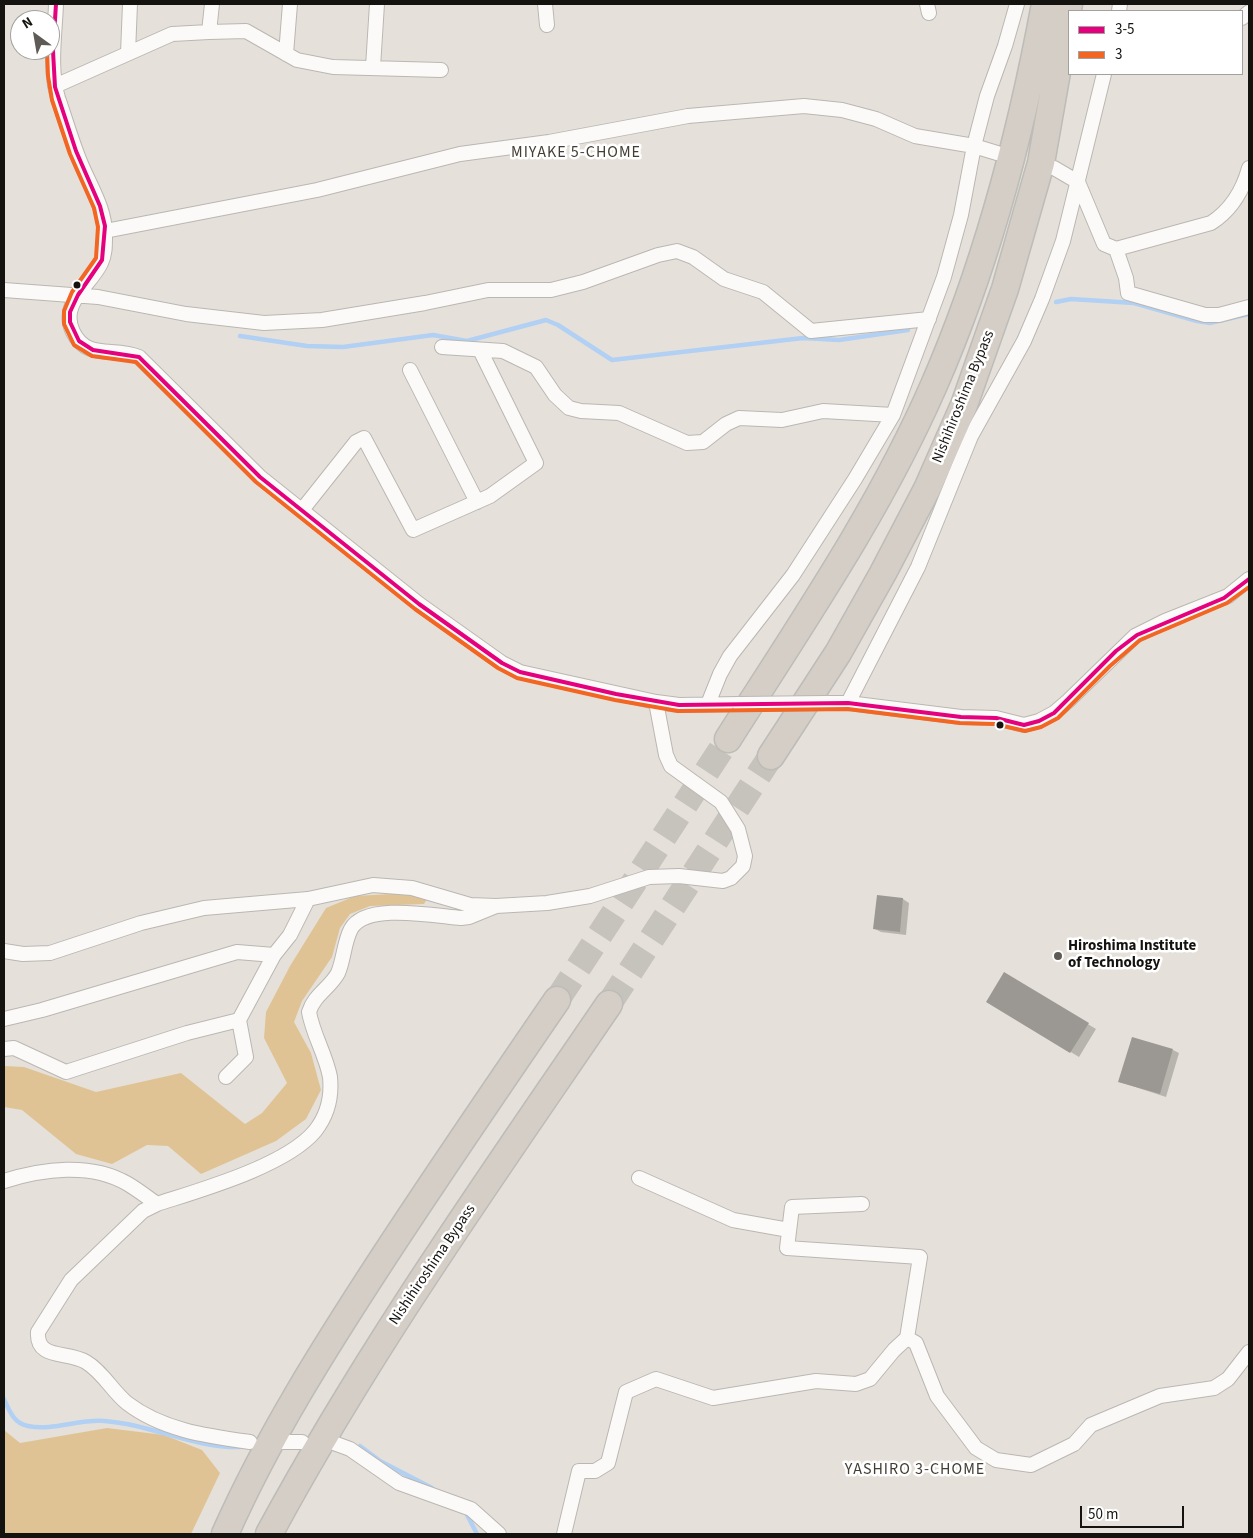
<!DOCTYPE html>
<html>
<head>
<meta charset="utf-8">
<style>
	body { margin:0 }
	#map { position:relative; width:1253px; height:1538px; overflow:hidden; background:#e5e1da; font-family:"Source Sans 3",sans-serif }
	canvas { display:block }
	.frame { position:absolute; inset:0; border:5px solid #15130f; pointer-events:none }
	.legend { position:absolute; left:1068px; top:10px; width:175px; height:65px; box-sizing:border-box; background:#fff; border:1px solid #a1a19f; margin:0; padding:6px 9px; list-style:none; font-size:15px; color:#15130f }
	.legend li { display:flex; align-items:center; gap:10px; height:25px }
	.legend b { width:25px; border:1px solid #a1a19f }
	.north { position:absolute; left:10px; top:10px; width:50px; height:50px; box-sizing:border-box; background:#fff; border:1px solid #a1a19f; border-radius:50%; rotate:328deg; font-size:14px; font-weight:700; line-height:20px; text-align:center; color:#15130f }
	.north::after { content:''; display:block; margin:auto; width:18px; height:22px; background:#5e5b56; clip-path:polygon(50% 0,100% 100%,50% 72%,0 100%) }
	.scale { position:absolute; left:1080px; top:1506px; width:104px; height:22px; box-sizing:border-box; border:2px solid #15130f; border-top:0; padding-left:6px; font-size:15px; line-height:18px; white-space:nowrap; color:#15130f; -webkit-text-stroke:4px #fff; paint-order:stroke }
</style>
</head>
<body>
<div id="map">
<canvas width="1253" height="1538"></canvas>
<div class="frame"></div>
<ul class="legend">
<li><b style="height:6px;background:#e5007d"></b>3-5</li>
<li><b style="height:6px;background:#f26522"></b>3</li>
</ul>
<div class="north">N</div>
<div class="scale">50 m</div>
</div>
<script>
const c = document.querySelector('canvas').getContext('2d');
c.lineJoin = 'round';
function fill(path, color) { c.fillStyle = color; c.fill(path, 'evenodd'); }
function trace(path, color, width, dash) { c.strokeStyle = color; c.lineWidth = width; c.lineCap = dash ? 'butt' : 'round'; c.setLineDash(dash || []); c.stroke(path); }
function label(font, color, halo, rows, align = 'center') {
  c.font = font + ' "Source Sans 3",sans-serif'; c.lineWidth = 5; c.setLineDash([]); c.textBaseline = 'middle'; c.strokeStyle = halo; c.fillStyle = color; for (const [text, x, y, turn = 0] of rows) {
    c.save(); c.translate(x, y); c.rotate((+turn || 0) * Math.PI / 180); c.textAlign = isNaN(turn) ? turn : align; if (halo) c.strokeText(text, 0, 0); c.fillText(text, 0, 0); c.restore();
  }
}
fill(new Path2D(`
	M409 893 427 899 424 904 370 906 350 914 340 928 332 957 302 1001 294 1022 311 1053 321 1090 306 1119 276 1141 201 1174 168 1146 147 1145 112 1164 76 1154 22 1110 4 1107V1066L24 1067 96 1092 181 1073 245 1124 262 1113 287 1083 264 1038 266 1012 290 966 326 908 355 896Z
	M107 1428 164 1435 202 1450 220 1473 191 1534H4V1430L20 1443Z`), '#e0c394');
fill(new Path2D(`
	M878 897 903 899 909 903 906 935 881 932 875 929Z
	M1005 974 1096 1029 1079 1057 988 1002Z
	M1173 1050 1179 1053 1166 1097 1120 1082Z`), '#0003');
trace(new Path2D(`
	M1056 302 1071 299 1134 303 1197 321 1210 323 1249 314
	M240 336 307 346 343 347 433 335 467 341 546 320 558 325 612 360 803 338 839 340 908 330
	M4 1399C9 1410 14 1424 28 1426 53 1431 79 1419 104 1421 150 1424 193 1448 240 1447
	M360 1446 380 1461 432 1488
	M465 1511 477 1534`), '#b1d0f3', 4.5);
fill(new Path2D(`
	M877 895 903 898 900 932 873 929Z
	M1004 972 1089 1023 1070 1053 986 1002Z
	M1132 1037 1173 1049 1160 1094 1118 1082Z`), '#9b9893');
trace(new Path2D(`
	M557 1000 728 739
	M609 1004 771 756`), '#c6c2bc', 26, [26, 13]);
const minor = new Path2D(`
	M56 4C55 34 49 68 58 98 65 118 71 139 79 159 89 185 106 208 105 237 105 246 105 255 101 263 90 286 59 303 73 332 87 361 114 346 139 357L260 477 419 604 502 663 520 672 656 702 679 705 739 704
	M545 4 547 25
	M927 4 929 13
	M1119 11 1120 4
	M1242 18 1249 12
	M209 32 212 4
	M128 53 130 4
	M286 54 290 4
	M373 67 377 4
	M55 86 172 34 209 32 246 31 297 60 333 67 441 70
	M1054 168 1078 182 1104 244 1116 249 1211 223C1231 210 1243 190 1249 168
	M105 231 317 190 460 154 549 142 688 116 804 106 842 110 876 119 915 136 974 146 997 153
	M1116 249 1126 278 1128 293 1205 315H1219L1249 307
	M4 290 98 297 186 314 264 323 322 320 425 303 488 290H551L583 282 658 255 677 251 693 257 724 279 763 292 811 331 929 319
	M442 347 503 351 536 367 555 395 569 408 581 411 619 413 687 443 703 442 726 424 739 418 782 420 823 411 893 415
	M410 370 477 502
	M302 510 356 442 364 438 413 530 490 496 536 463 480 350
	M826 703H848L961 717 996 718 1024 725 1039 721 1054 713 1068 701 1135 636 1165 621 1228 596 1249 579
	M848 703 918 567 971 436 1024 341 1042 299 1063 241 1104 74
	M708 704 720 674 730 656 793 575 855 479 893 415 944 277 961 215 974 146 987 96 1005 46 1017 4
	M4 951 23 954 50 953 141 923 204 908 308 899 373 885 412 888 470 905 496 906 547 903 590 896 649 877 679 876 723 881 731 878 743 866 745 856 738 829 721 802 671 766 666 755 656 702
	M4 1019 42 1010 237 952 274 955
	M4 1049 14 1048 66 1072 187 1033 239 1020 274 955 290 935 308 899
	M226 1077 246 1057 239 1020
	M639 1178 733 1220 789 1230
	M4 1181C42 1169 91 1162 128 1184 138 1190 147 1197 157 1204
	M862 1204 792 1207 787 1248 920 1257 907 1338
	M250 1442C207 1436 162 1430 127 1403 112 1391 103 1372 86 1362 67 1351 36 1360 38 1332L71 1280 143 1211 157 1204C200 1190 286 1166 315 1131 327 1116 332 1097 330 1077 326 1055 313 1035 309 1012 314 995 330 988 338 973 344 959 344 942 351 929 366 902 435 916 461 918L469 917 496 906
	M281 1442H302
	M331 1442 350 1449 399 1483 471 1509 499 1534
	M564 1534 579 1471H595L608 1463 626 1392 656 1379 713 1398 816 1381 856 1384 870 1379 894 1350 907 1338 916 1343 937 1396 976 1448 996 1460 1031 1465 1074 1444 1091 1425 1160 1396 1214 1388 1228 1379 1249 1352`);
const motorway = new Path2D(`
	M728 739C801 624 879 511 934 385 987 264 1021 134 1045 4
	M771 756 838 653 883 573 927 489 964 405 1005 289 1041 163 1069 4
	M225 1534C268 1437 325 1347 383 1258 440 1171 498 1086 557 1000
	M269 1534C369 1349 491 1177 609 1004`);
trace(minor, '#bab7b2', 16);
trace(motorway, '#bebcb8', 29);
trace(minor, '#fbfaf9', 14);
trace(motorway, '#d4cec6', 26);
const minorBridge = new Path2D(`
	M739 704 826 703`);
trace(minorBridge, '#bab7b2', 16, []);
trace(minorBridge, '#fbfaf9', 14);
trace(new Path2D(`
	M56 4 53 51 55 87 76 151 100 206 105 226 102 260 78 295 70 312V322L79 341 93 350 139 357 260 477 419 604 502 663 520 672 616 694 679 705 848 703 961 717 996 718 1024 725 1039 721 1054 713 1116 651 1137 635 1224 598 1249 579`), '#e5007d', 4);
trace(new Path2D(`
	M47 50 48 76 52 100 70 154 94 208 98 227 96 258 72 292 64 311V324L74 345 92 356 136 362 256 482 415 609 498 668 517 678 615 700 678 711 848 709 960 723 995 724 1025 731 1041 727 1058 718 1110 666 1140 640 1227 603 1249 587`), '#f26522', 4);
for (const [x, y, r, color] of [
	[77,285,4.5,"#15130f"],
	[1000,725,4.5,"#15130f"],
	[1058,956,5,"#5e5b56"]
]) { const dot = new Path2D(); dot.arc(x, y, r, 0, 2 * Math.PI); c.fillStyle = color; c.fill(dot); trace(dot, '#fff', 2); }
label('15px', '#15130f', '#fff', [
	["Nishihiroshima Bypass",964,397,-68],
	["Nishihiroshima Bypass",433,1265,-56]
]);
label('bold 15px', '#15130f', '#fff', [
	["Hiroshima Institute",1068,947],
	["of Technology",1068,964]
], 'left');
c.letterSpacing = '1px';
label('16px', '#433d34', '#fff', [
	["MIYAKE 5-CHOME",576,153],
	["YASHIRO 3-CHOME",915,1470]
]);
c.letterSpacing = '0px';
</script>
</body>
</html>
